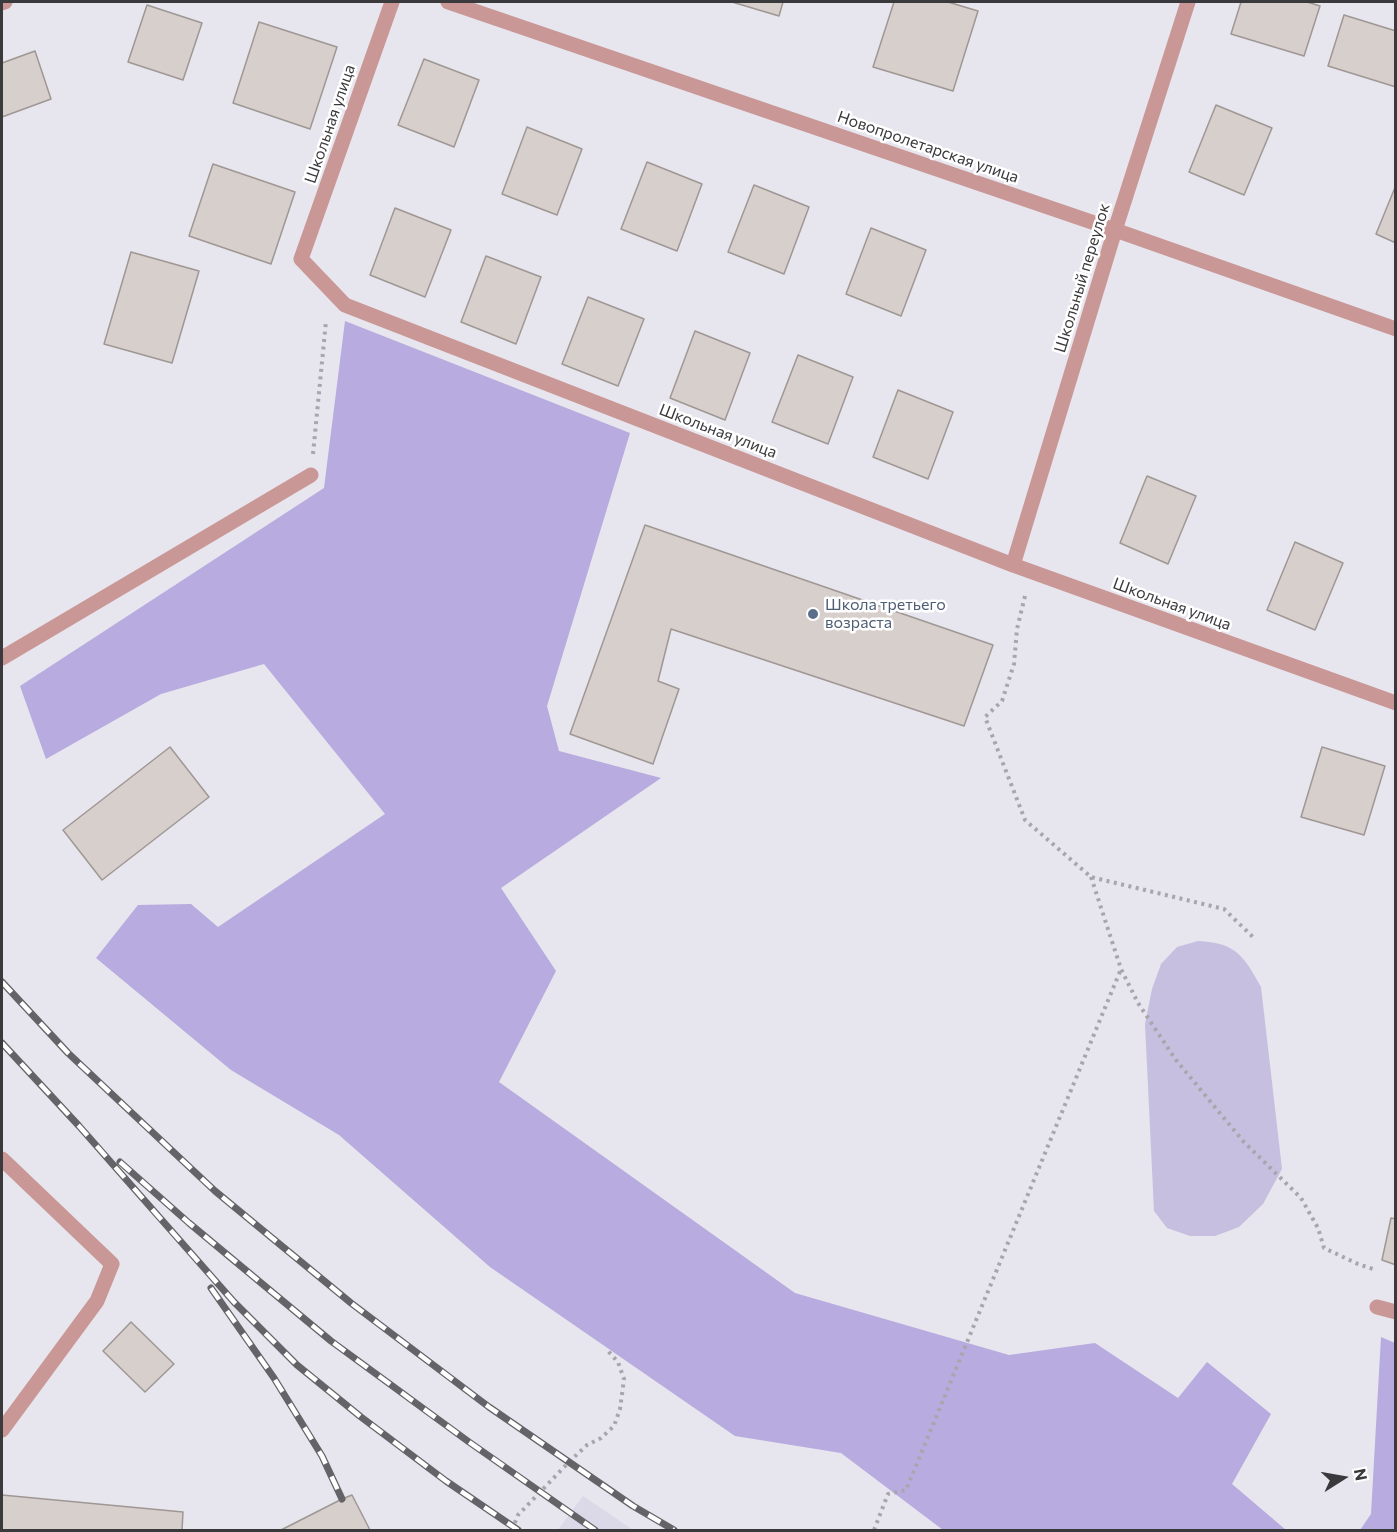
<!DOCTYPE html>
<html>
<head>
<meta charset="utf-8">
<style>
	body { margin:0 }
	#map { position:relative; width:1397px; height:1532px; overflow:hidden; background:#e7e5ed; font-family:Commissioner,sans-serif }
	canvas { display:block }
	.frame { position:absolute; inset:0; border:3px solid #3a393c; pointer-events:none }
	.north { position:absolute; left:1313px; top:1448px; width:60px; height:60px; -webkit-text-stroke:4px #fff; paint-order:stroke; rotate:79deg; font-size:16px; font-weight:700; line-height:24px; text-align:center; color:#3a393c }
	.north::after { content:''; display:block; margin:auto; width:21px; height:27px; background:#3a393c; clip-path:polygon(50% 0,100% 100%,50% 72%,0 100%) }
</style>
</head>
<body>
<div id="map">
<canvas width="1397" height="1532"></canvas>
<div class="frame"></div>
<div class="north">N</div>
</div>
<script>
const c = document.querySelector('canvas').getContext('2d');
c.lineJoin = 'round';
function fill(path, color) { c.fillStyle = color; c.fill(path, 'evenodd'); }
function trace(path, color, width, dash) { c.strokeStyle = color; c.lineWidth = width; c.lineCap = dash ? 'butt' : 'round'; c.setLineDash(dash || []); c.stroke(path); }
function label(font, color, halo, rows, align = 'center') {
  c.font = font + ' Commissioner,sans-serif'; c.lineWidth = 5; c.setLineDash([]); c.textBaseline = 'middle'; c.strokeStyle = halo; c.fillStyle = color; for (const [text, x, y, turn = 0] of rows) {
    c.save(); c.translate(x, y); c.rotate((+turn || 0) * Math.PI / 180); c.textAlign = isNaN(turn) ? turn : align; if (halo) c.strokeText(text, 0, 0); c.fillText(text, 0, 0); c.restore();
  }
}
fill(new Path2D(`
	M583 1496 633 1530H558Z`), '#dbd8e7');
fill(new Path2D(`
	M1198 941C1236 943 1243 955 1261 987L1282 1169 1263 1204 1239 1227 1215 1236H1190L1167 1228 1154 1211 1145 1024 1152 989 1161 964 1177 947Z`), '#c6bfdf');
fill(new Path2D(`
	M345 321 630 433 547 706 559 751 661 778 501 888 556 971 499 1082 795 1293 1009 1355 1095 1343 1178 1398 1207 1362 1271 1414 1232 1484 1286 1530H943L841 1453 735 1436 490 1267 339 1135 231 1070 96 958 138 905 191 904 218 927 385 814 264 664 161 694 46 759 20 686 324 488Z
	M1381 1337 1395 1343V1530H1360L1371 1514Z`), '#b7abdf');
const building = new Path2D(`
	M732 2H783L779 16Z
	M894 2H948L978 11 953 91 873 67Z
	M1241 2H1307L1320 6 1304 56 1231 34Z
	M147 5 202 23 183 80 128 62Z
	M1344 15 1396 31V87L1328 66Z
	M259 22 337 47 310 129 233 103Z
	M35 51 51 99 2 117V63Z
	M424 59 479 80 454 147 398 125Z
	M1216 105 1272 128 1244 195 1189 172Z
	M527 127 582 149 557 215 502 194Z
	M647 162 702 184 677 251 621 229Z
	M213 164 295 192 271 264 189 236Z
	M754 185 809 207 784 274 728 252Z
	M1396 185V243L1376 234Z
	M395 208 451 230 425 297 370 275Z
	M871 228 926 250 901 316 846 294Z
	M131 252 199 271 172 363 104 344Z
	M486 256 541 277 516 344 461 322Z
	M588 297 644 319 618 386 562 364Z
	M695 331 750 353 725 420 670 398Z
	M798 355 853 377 828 444 772 422Z
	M898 390 953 412 928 479 873 457Z
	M1147 476 1196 496 1168 564 1120 543Z
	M645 525 993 645 964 726 671 629 658 681 679 689 653 764 570 734Z
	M1295 542 1343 563 1315 630 1267 610Z
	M170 747 209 797 102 880 63 830Z
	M1322 747 1385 766 1364 835 1301 817Z
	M1391 1218 1396 1219V1265L1382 1260Z
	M131 1322 174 1364 145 1392 103 1351Z
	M2 1495 183 1512 182 1530H2Z
	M352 1495 370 1530H281L342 1499Z`);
fill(building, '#d7cfcb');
trace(building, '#9f9794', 1.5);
trace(new Path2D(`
	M313 454 326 321
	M1025 596 1017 629 1014 664 1002 701 985 717 1025 820 1091 877 1224 909 1255 939
	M1091 877 1121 969 1138 1003 1176 1060 1243 1141 1301 1198 1318 1228 1324 1248 1358 1264 1373 1269
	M512 1530 518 1515 569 1462 587 1445 601 1438 614 1426 620 1409 624 1379 618 1362 608 1351
	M874 1530 888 1494 906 1490 1121 969`), '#a8a6ac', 4, [3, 4.5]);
trace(new Path2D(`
	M2 658 311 475
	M2 1159 112 1264 97 1301 2 1430`), '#c99796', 15);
trace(new Path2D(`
	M392 2 301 259 345 305 1013 565 1396 703
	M448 2 1115 230 1396 329
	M2 3 5 2
	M1013 565 1115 230 1188 2
	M1377 1307 1396 1312`), '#c99796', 15);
const rail = new Path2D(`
	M2 982 68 1053 215 1191 351 1303 489 1407 633 1506 674 1530
	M2 1043 79 1126 234 1302 297 1365 361 1417 446 1481 518 1530
	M120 1162 189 1223 331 1341 469 1442 595 1530
	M211 1288 274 1378 322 1456 342 1499`);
trace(rail, '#646367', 7);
trace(rail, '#fff', 4.5, [14]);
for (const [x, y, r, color] of [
	[813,614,6,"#5c6f8a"]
]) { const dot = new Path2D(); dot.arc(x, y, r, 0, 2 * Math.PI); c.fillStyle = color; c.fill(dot); trace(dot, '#fff', 2); }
label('16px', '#3a393c', '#fff', [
	["Школьная улица",330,124,-71],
	["Новопролетарская улица",928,147,19],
	["Школьный переулок",1082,278,-73],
	["Школьная улица",718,431,21],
	["Школьная улица",1172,604,20]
]);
label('16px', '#4e5e75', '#fff', [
	["Школа третьего",825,605],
	["возраста",825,623]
], 'left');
</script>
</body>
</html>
